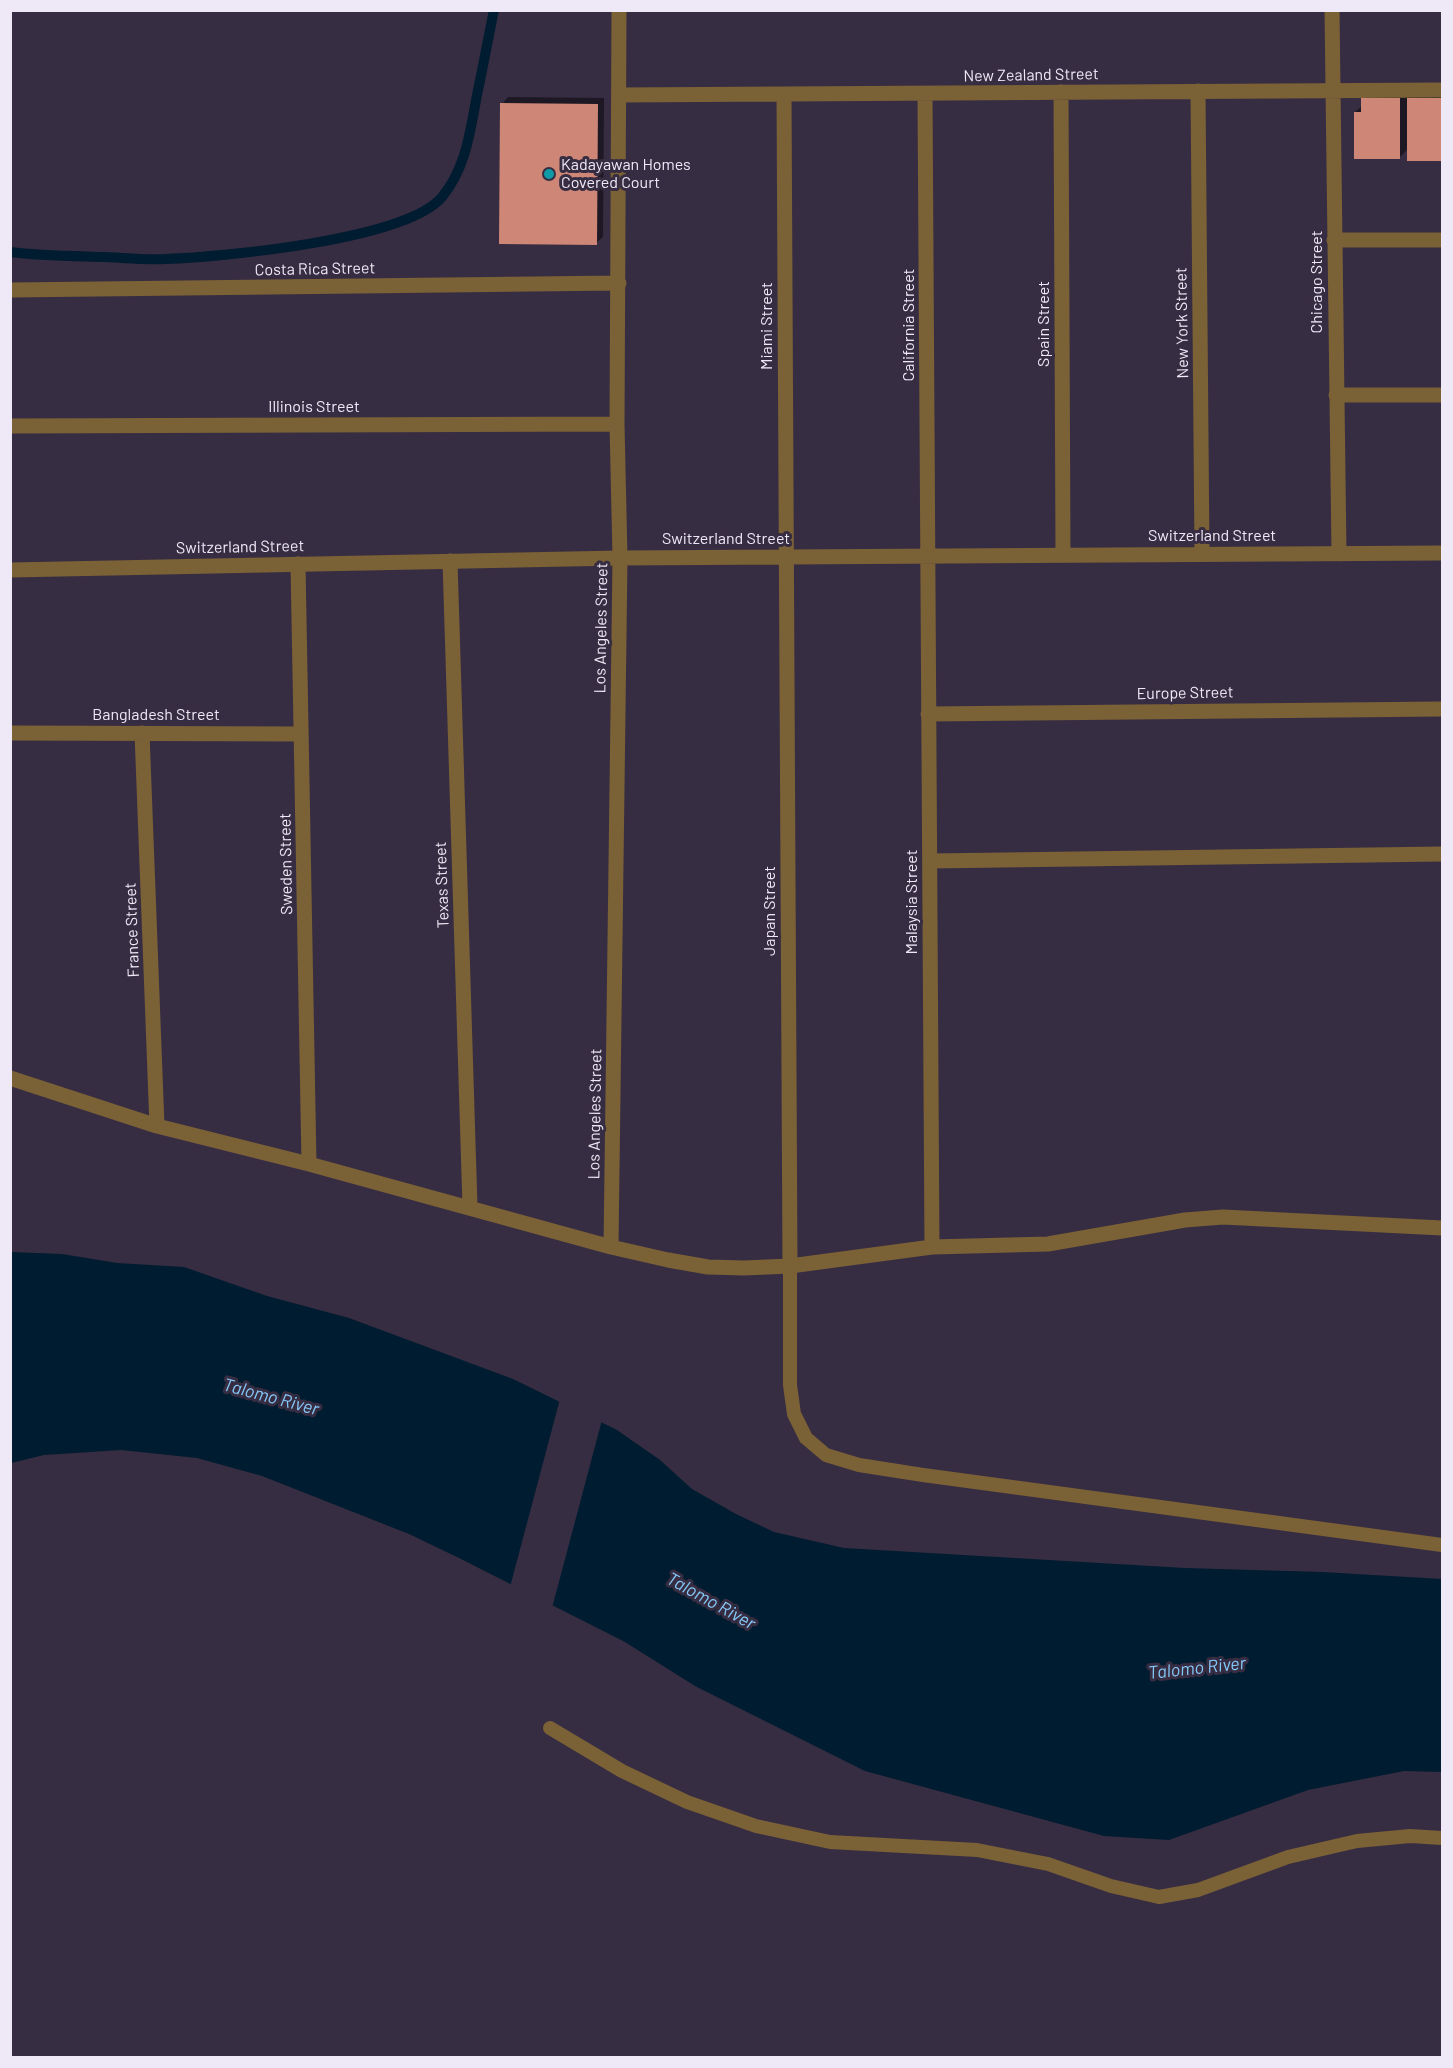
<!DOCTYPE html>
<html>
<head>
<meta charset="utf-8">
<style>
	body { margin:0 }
	#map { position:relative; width:1453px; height:2068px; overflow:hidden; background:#372d42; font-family:Barlow,sans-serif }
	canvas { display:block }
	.frame { position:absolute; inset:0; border:12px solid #efe8f6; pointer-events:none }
</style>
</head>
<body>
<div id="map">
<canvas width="1453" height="2068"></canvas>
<div class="frame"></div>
</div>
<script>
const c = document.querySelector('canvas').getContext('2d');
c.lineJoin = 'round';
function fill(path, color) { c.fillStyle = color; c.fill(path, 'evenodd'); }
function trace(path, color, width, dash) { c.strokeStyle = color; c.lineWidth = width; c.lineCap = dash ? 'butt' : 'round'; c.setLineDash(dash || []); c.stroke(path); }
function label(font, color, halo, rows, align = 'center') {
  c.font = font + ' Barlow,sans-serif'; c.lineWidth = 6; c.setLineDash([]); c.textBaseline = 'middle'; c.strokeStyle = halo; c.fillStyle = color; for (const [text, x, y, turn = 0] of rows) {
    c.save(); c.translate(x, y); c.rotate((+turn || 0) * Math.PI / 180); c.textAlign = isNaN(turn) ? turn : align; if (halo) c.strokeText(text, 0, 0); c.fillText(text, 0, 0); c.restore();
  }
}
fill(new Path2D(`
	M11 1252 62 1254 117 1263 184 1267 267 1296 349 1318 513 1379 617 1430 660 1460 692 1489 736 1514 774 1532 844 1548 1185 1568 1322 1572 1442 1579V1772L1404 1771 1308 1790 1169 1840 1104 1836 865 1771 695 1686 625 1642 459 1558 409 1534 262 1476 197 1458 121 1450 44 1455 11 1463Z`), '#001c30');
fill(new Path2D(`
	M560 1399 602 1420 552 1608 510 1587Z`), '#372d42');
fill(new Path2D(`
	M1442 85V159L1408 160V149L1400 157 1355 112 1362 106V99L1376 86Z
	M508 97 604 98 603 237 596 243 502 104Z`), '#0007');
trace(new Path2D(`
	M10 252C42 256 74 256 106 257 126 258 146 260 165 259 222 257 406 240 442 197 466 168 470 132 477 95 483 67 488 39 494 10`), '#001c30', 10);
fill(new Path2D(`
	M1361 98H1400V159H1354V112H1361Z
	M1407 98H1442V161H1407Z
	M500 103 598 104 597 245 499 244Z`), '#ce8676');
trace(new Path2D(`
	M790 1266V1385L794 1414 806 1438 826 1455 859 1465 923 1475 1442 1545
	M550 1728 622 1771 687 1802 756 1826 830 1842 977 1850 1048 1864 1111 1886 1159 1897 1198 1890 1288 1857 1357 1841 1410 1836 1442 1838`), '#7b6136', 14);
trace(new Path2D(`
	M1332 10 1339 554
	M1198 91 1202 554
	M1061 92 1063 555
	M784 94 790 1266
	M925 94 932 1247
	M619 95 1442 90
	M1334 240H1442
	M10 290 619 283
	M1336 395H1442
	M10 426 617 424
	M450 561 470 1207
	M298 564 309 1164
	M10 570 620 558 1442 553
	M928 714 1442 709
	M10 733 301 734
	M142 733 157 1126
	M930 861 1442 854
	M10 1078 157 1126 309 1164 611 1247 668 1260 708 1267 744 1268 790 1266 932 1247 1048 1244 1185 1220 1223 1217 1442 1228
	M611 1247 620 558 617 424 619 10`), '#7b6136', 15);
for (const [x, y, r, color] of [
	[549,174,6,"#0f9aa8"]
]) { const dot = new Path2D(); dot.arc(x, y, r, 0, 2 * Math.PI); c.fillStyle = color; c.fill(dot); trace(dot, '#372d42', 2); }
label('16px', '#efe8f6', '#372d42', [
	["New Zealand Street",1031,75,-1],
	["Costa Rica Street",315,269,-1],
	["Chicago Street",1317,282,-90],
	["New York Street",1182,323,-91],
	["Spain Street",1044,324,-90],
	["California Street",909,325,-90],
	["Miami Street",767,326,-90],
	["Illinois Street",314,407],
	["Switzerland Street",1212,536],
	["Switzerland Street",726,539],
	["Switzerland Street",240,547,-1],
	["Los Angeles Street",601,628,-89],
	["Europe Street",1185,693,-1],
	["Bangladesh Street",156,715],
	["Sweden Street",286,864,-91],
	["Texas Street",442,885,-92],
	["Malaysia Street",912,902,-90],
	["Japan Street",770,911,-90],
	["France Street",132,930,-92],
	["Los Angeles Street",595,1114,-89]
]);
label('16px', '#efe8f6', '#372d42', [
	["Kadayawan Homes",561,165],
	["Covered Court",561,183]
], 'left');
label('italic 18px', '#85c9f9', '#372d42', [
	["Talomo River",271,1397,15],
	["Talomo River",711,1601,29],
	["Talomo River",1197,1668,-6]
]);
</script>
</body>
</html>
